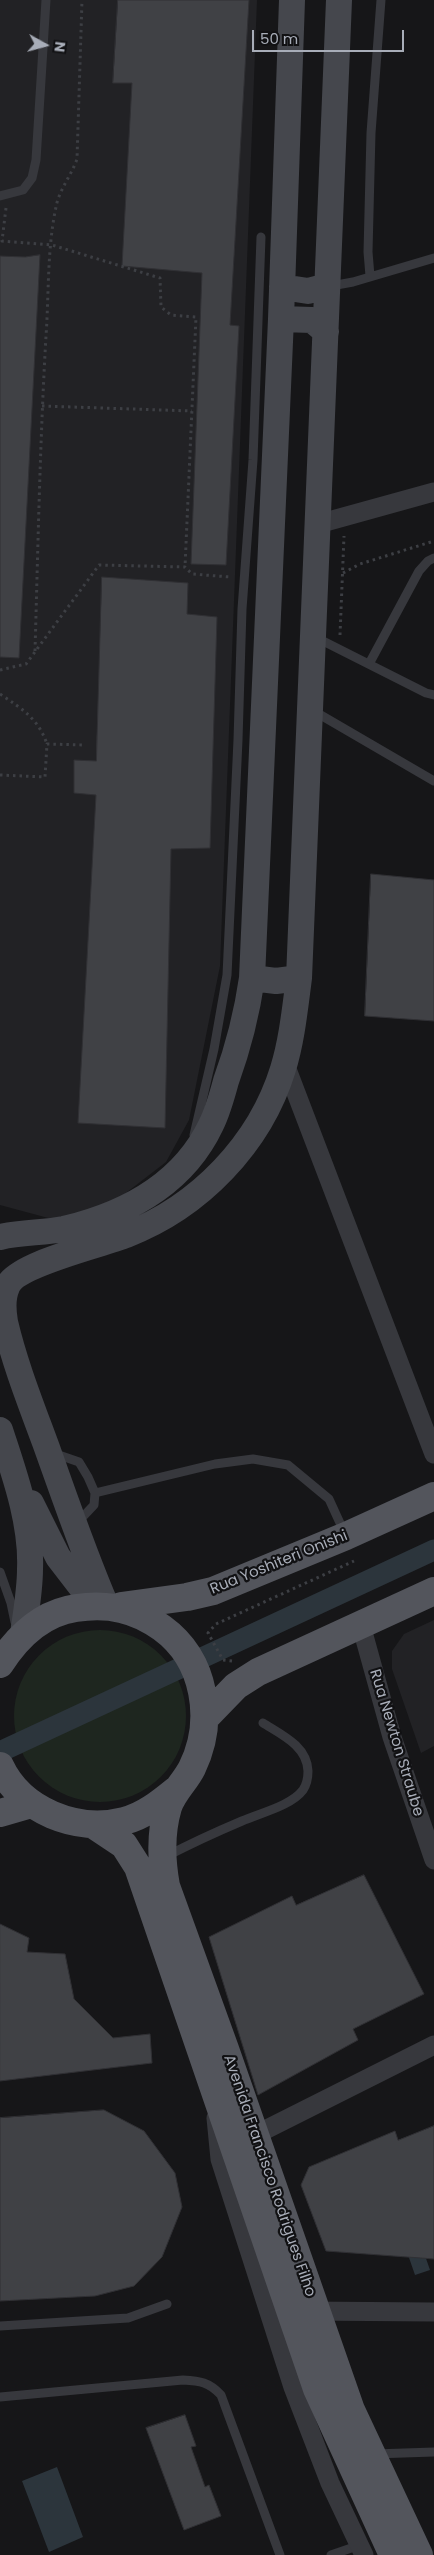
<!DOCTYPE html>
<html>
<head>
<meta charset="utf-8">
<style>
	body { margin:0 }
	#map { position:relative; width:434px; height:2555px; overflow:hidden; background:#161618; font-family:Poppins,sans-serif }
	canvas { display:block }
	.north { position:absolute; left:20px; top:20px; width:50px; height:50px; -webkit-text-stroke:4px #111113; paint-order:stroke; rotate:97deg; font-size:14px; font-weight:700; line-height:20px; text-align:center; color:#a8adb8 }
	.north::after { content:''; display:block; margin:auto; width:18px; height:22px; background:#a8adb8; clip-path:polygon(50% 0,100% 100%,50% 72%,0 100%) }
	.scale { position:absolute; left:252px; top:30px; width:152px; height:22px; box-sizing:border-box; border:2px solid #a8adb8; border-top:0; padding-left:6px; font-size:15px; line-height:18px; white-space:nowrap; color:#a8adb8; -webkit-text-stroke:4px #111113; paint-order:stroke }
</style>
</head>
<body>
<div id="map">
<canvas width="434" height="2555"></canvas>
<div class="north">N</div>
<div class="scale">50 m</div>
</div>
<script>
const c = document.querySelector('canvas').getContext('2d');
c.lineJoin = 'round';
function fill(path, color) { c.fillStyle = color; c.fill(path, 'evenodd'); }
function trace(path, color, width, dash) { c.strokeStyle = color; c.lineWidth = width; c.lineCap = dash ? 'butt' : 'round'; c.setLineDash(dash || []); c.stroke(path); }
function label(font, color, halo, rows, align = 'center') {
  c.font = font + ' Poppins,sans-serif'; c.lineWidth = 4.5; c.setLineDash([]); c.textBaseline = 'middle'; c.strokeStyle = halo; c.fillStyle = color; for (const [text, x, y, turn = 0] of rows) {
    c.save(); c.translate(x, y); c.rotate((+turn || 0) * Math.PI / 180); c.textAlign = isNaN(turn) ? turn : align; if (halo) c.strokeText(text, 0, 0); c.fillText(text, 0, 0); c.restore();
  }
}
fill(new Path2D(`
	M0 0H257L220 966 189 1120 166 1162 109 1206 52 1219 0 1205Z
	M434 1620V1746L421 1753 392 1669V1651L404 1634Z`), '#222225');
fill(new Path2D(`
	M14 1716a86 86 0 1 1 172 0a86 86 0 1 1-172 0Z`), '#1e261f');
fill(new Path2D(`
	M421 2244 430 2270 415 2275 406 2249Z
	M57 2467 83 2537 49 2552 22 2481Z`), '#2c353c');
trace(new Path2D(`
	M6 1749 434 1550`), '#2c353c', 21);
const building = new Path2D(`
	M118 0H249L230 325 239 326 226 565 191 564 202 273 122 266 132 83H113Z
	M40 255 19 658 0 657V256L25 257Z
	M102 577 188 583 187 614 217 617 210 848 171 849 165 1128 78 1123 96 795 74 793V760L96 761Z
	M371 874 434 880V1021L365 1016Z
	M364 1875 424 1994 353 2029 358 2040 258 2095 209 1937 292 1896 296 1905Z
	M0 1924 29 1938 27 1952 65 1954 74 1999 113 2038 150 2034 152 2063 0 2081Z
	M104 2110 144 2131 175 2173 182 2207 162 2257 134 2286 95 2296 0 2301V2118Z
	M434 2126V2259L326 2251 301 2185 309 2167 395 2131 398 2140Z
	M185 2415 196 2446 191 2447 205 2487 209 2485 221 2516 184 2530 146 2428Z`);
fill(building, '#404145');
trace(building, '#303034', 1);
trace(new Path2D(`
	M6 208 2 241 52 245 160 278 161 307 171 315 196 317 185 567
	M42 406 192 411
	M343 573 360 564 434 541
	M340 635 344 536
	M35 651C38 546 40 441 46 336 49 294 47 249 56 207 59 190 71 176 77 159L82 0
	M0 670 26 664 99 565 185 567 192 574 230 577
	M0 694C22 709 38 718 47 744
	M0 775 45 777 47 744 84 745
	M232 1661 223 1660 208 1633 216 1624 354 1561`), '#3d3f44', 3, [2.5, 4]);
trace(new Path2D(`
	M0 196 23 190 32 178 36 160 46 0
	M370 276 368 252 371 133 381 0
	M331 286 353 282 434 258
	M315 637 426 693 434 695
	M369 664 419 571 428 561 434 558
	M312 710 434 781
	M194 1135 214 1049 227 975 238 740 242 609 253 460 261 237
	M53 1453 79 1462 88 1477 95 1493 94 1505 77 1523
	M95 1493 215 1464 253 1459 288 1465 329 1499 345 1534
	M0 1572 11 1603 15 1622
	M165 1857C190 1844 216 1832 242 1821 260 1813 291 1806 303 1790 307 1784 308 1777 308 1771 307 1746 282 1735 263 1723
	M0 2326 128 2318 167 2304
	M0 2397 183 2380C200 2381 209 2382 221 2395L280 2555
	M374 2454 434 2452
	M331 2555 360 2545`), '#37383d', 9);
trace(new Path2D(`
	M318 524 434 492
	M285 1064 434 1454
	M361 1625 392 1737 434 1860
	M216 2118 220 2159 293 2387 330 2483 364 2555
	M255 2135 434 2045
	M305 2311 434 2312`), '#37383d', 19);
trace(new Path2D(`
	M282 287 308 291 327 286
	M281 319 312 320 326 332
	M252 978 276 981 299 978
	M0 1237C21 1232 43 1233 64 1229 127 1214 183 1184 211 1125 218 1111 222 1096 226 1081 238 1048 247 1013 252 978L281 319 292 0
	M0 1430C14 1473 32 1522 30 1569 30 1590 26 1612 23 1634
	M31 1503 58 1557 95 1605
	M106 1605C84 1554 66 1501 47 1448 32 1407 15 1365 5 1322 3 1310 2 1298 7 1287 15 1264 102 1245 126 1235 199 1207 260 1144 283 1069 292 1040 295 1008 299 978L339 0`), '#45474d', 26);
trace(new Path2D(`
	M121 1606 187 1597 213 1591 346 1536 434 1496
	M0 1664C18 1636 42 1613 76 1608 109 1603 136 1609 162 1628 206 1660 215 1721 192 1768 185 1782 173 1792 168 1807 160 1834 161 1859 166 1886L225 2049 351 2410 419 2555
	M205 1718 236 1686 258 1672 434 1591
	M0 1766C21 1811 77 1833 124 1821 144 1816 160 1803 176 1790
	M0 1813 31 1804
	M94 1825 124 1845 138 1867 317 2389 393 2555`), '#53555c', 28);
label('15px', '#a8adb8', '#111113', [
	["Rua Yoshiteri Onishi",279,1563,-22],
	["Rua Newton Straube",396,1743,73],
	["Avenida Francisco Rodrigues Filho",269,2176,71]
]);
</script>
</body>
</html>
